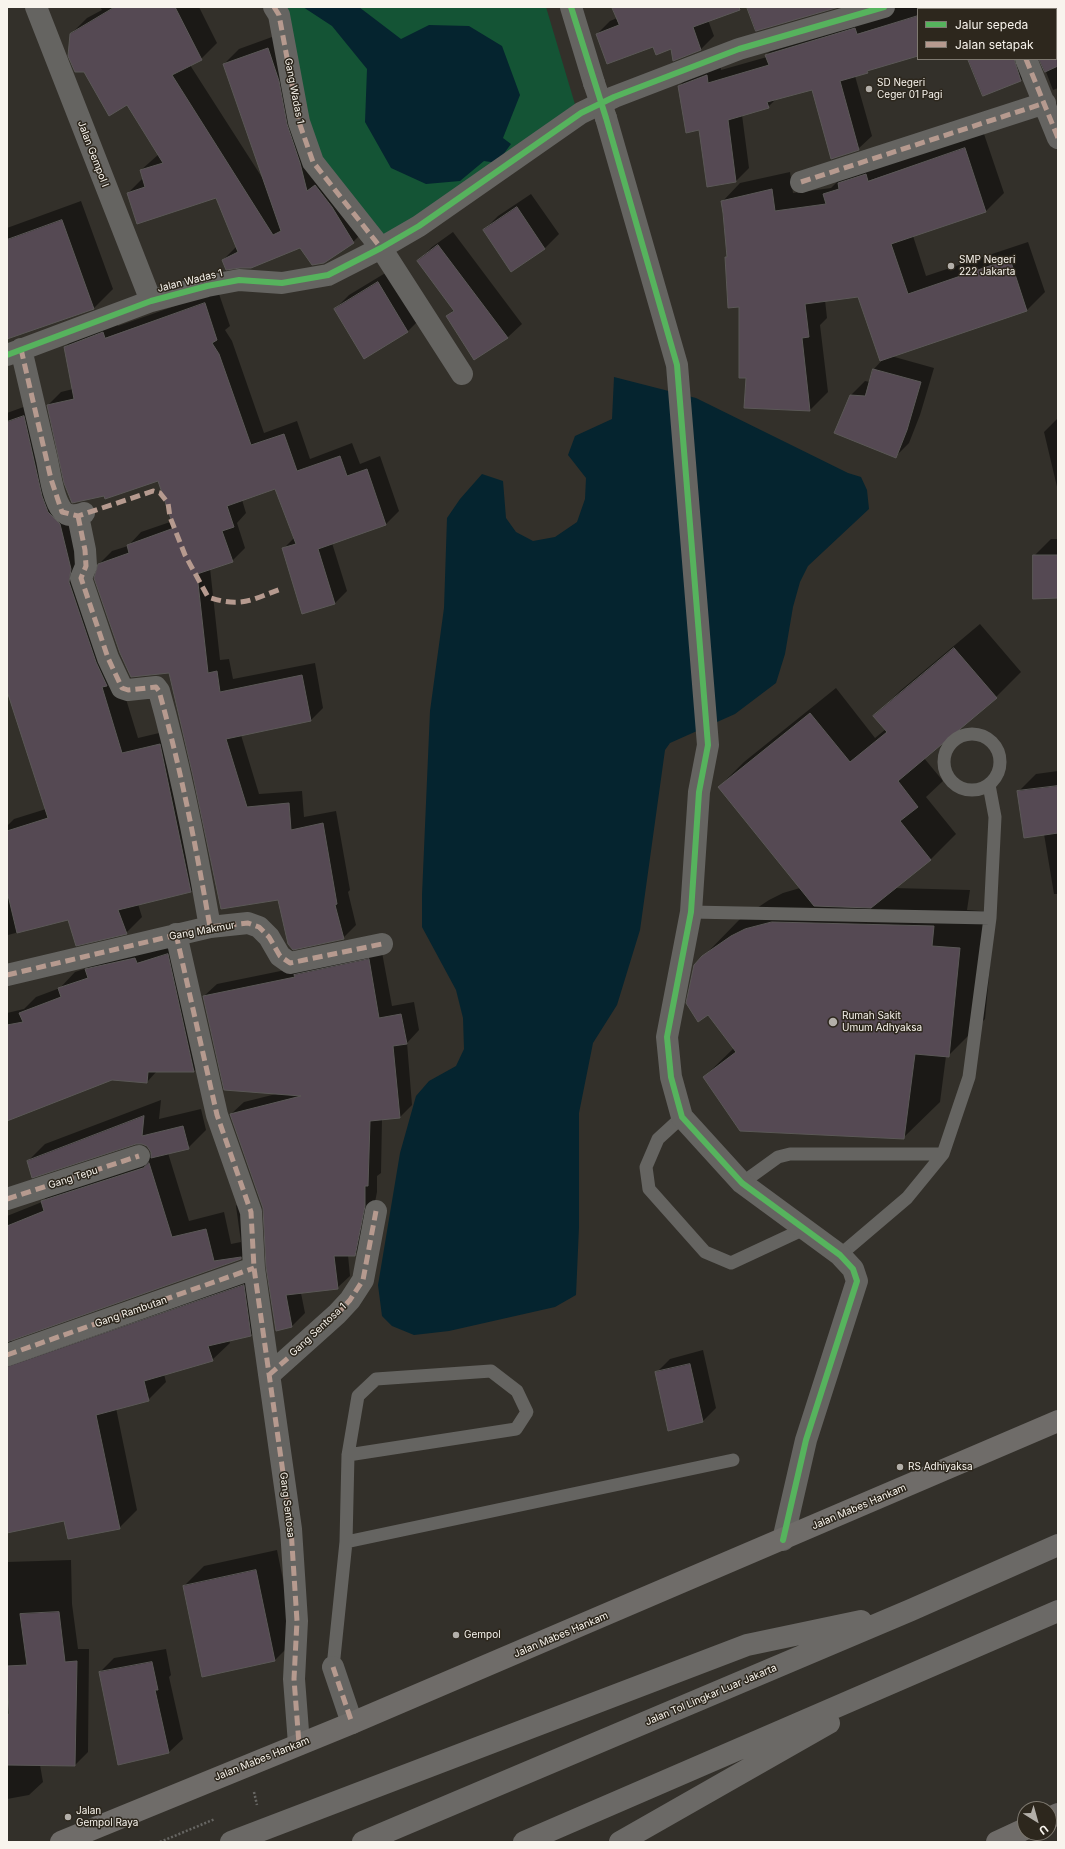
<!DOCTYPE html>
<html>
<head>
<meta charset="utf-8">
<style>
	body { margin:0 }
	#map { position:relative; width:1065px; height:1849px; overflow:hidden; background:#33302a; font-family:Inter,sans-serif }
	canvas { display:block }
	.frame { position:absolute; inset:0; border:8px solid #f8f4ed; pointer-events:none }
	.legend { position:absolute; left:917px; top:8px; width:140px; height:52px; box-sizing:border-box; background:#2d271d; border:1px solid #7e7970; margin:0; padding:5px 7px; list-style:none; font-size:12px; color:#f8f4ed }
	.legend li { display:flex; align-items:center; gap:8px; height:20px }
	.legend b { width:20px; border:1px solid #7e7970 }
	.north { position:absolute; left:1017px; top:1801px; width:40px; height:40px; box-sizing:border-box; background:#2d271d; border:1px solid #7e7970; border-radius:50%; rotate:143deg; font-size:11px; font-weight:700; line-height:16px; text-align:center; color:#f8f4ed }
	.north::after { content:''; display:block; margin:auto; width:14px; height:18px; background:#b3afa9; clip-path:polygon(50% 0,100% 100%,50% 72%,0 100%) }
</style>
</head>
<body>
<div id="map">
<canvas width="1065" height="1849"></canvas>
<div class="frame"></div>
<ul class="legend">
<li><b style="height:5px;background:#56b35d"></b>Jalur sepeda</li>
<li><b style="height:5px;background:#b69a8f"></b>Jalan setapak</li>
</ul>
<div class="north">U</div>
</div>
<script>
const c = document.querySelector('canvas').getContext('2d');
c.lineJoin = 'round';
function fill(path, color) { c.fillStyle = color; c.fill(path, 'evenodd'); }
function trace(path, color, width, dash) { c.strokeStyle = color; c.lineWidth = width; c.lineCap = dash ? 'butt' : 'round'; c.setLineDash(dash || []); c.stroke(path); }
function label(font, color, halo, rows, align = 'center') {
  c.font = font + ' Inter,sans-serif'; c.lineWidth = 3; c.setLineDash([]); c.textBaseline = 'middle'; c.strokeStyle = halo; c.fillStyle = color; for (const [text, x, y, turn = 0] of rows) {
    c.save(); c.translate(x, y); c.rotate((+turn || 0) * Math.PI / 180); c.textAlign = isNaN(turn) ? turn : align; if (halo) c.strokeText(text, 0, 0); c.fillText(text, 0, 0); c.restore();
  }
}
fill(new Path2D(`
	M279 7H546L577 111 380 257 329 175 295 98Z`), '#145435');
fill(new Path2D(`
	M303 7H359L401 39 429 25 469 26 502 46 520 95 503 138 511 144 497 163 484 161 460 181 426 184 391 168 365 122 367 69 332 26Z
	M614 377 696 398 848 473 861 477 867 490 869 509 808 566 800 582 793 607 785 654 776 683 735 714 670 743 665 750 640 930 617 1005 593 1043 579 1113V1227L576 1295 555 1307 449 1331 414 1335 392 1326 382 1316 378 1285 400 1153 416 1096 429 1081 456 1066 464 1049 463 1018 456 990 422 927V895L430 711 444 608 447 518 460 499 482 474 503 481 506 518 516 532 533 541 555 537 577 522 585 499 586 478 568 455 575 436 612 419Z`), '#05242f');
fill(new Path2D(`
	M100 7H199L217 43 201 59 190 65 263 179 224 64 239 49 283 33 315 147 369 226 353 242 324 262 300 247 223 260 237 246 216 197 128 193 143 178 141 170 159 154 127 104 71 34 87 18 102 10Z
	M613 7H744L708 20 714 36 701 49 654 46 597 34 610 21 617 18Z
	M897 7H1004L1009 8V7H1058V88L1053 90 1041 59H1056V9H918V55L871 68 867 72 855 76 872 136 858 149 813 88 777 98 768 107 742 115 749 168 735 182 700 129 679 86 692 73 720 62 721 70 767 57 766 55 779 42Z
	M969 59H1031L1034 67 1021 80 984 95Z
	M983 131 1004 193 986 211 913 236 926 276 1028 242 1045 292 1027 310 891 356 934 368 920 415 909 443 895 457 851 395 865 381 870 382 874 369 884 358 859 296 825 300 827 318 820 325 828 392 810 410 747 377 740 306 728 257 722 202 740 183 790 172 793 193 831 188 843 176Z
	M531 194 559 234 545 248 512 271 484 230 498 216Z
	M81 201 113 289 94 308 7 338V228Z
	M453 232 522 324 508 337 475 358 448 316 454 309 418 261 432 247Z
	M392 269 422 317 408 331 364 357 335 309 349 295Z
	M218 291 230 326 225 330 232 341 264 433 297 421 310 459 352 443 360 464 380 456 399 511 386 524 332 543 347 591 334 604 283 549 294 538 275 488 242 500 246 513 237 523 245 548 232 561 210 568 220 660 229 659 233 679 315 663 323 708 311 720 241 735 259 794 302 791 304 817 336 811 350 890 348 892 356 925 343 938 279 899 194 776 170 672 99 564 112 551 128 546 141 532 173 521 159 480 48 405 61 392 73 389 65 347 78 334 116 320 118 326Z
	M40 401 64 496 75 508 85 566 138 738 176 729 207 876 191 892 138 904 142 917 126 933 68 919 8 935 7 939V826L14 819 46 809 7 689V413Z
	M1058 418V491L1044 432Z
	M1051 539H1058V597L1034 556Z
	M980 624 1021 672 996 697 924 758 943 781 926 797 956 834 931 859 894 888 970 890 967 910 995 912 985 1019 948 1056H946L940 1102 903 1138 704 1077 734 1048 703 957 739 920 769 900 783 893 800 888 719 787 744 762 836 688 875 738 886 729 875 716 900 691Z
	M1058 771V894H1054L1044 834 1018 792 1036 774Z
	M184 939 210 1055 194 1071H157L147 1082 112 1079 7 1120V1013L24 1009 36 997 60 988 75 972 87 968 102 954Z
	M381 947 392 1006 414 1002 419 1030 407 1043 412 1105 400 1117 382 1119 381 1173 377 1176V1192L367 1242 354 1255H348L350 1276 337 1288 301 1293 305 1313 292 1326 264 1208 231 1114 244 1102 276 1094 204 996 217 984 305 966Z
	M161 1100 159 1119 201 1109 206 1130 188 1148 168 1153 189 1221 224 1212 231 1244 241 1242 236 1206 249 1192 258 1241 240 1258 12 1339V1341L16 1347 261 1268 268 1318 251 1335 229 1340 230 1343 212 1360 164 1374 166 1382 148 1400 116 1408 137 1510 119 1528 65 1520 7 1532V1216L42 1202 59 1184 152 1154 148 1146 142 1143 28 1161 45 1144Z
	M703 1350 716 1408 702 1422 656 1373 670 1359Z
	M277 1550 295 1640 275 1660 184 1586 204 1566Z
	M71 1560 72 1604 78 1649H89L88 1752 75 1765H40L43 1782 29 1795 7 1799V1562Z
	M166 1649 171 1675 169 1677 183 1739 169 1752 100 1672 114 1658Z`), '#0007');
const building = new Path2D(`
	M115 7H175L202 60 172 75 273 235 281 231 223 64 268 48 279 81 287 124 300 163 307 191 315 185 332 207 354 243 324 263 312 265 300 248 251 268H240L226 270 222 260 238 252 216 198 137 224 127 193 145 187 140 170 163 163 127 105 109 116 84 72H75L68 56 70 34Z
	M612 7H739L740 10 693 27 701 50 673 61 671 49 656 55 653 47 607 64 596 34 619 25Z
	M747 7H839L756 31Z
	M918 16V56L867 71 868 73 840 81 859 150 831 159 812 90 767 102 769 108 728 120 736 182 707 187 699 130 686 133 678 86 707 75 708 83 769 65 765 55 855 28 857 34Z
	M968 59H1014L1021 81 983 96Z
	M1039 59H1058V66L1045 72Z
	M965 148 986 212 891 244 908 294 1010 259 1027 311 880 361 858 297 805 304 809 337 802 338 810 411 744 408 746 378H739V307L728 308 725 257H727L723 213 721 201 772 189 775 211 826 204 823 194 839 189 838 183 866 174 868 181Z
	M517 207 545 249 511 272 483 230Z
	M62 220 94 309 7 339V240Z
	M438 245 508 338 474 360 446 316 454 311 417 261Z
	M378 282 408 332 364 359 334 309Z
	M205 303 217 340 212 343 219 354 251 445 284 434 297 471 340 456 347 476 367 469 386 525 318 549 335 604 302 614 282 548 296 544 275 489 227 506 234 527 222 531 233 562 197 574 208 673 217 671 220 692 302 675 311 721 226 739 247 807 289 803 291 830 323 823 337 904 335 905 344 939 293 950 288 944 278 900 221 909 193 776 169 673 131 677 120 653 94 578 98 564 129 553 127 545 174 528 158 481 105 499 104 496 72 503 64 483 47 405 74 399 64 347 103 332 105 338Z
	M873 369 921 382 907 430 896 458 834 433 850 395 865 396Z
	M24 416 42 496 48 512 60 524 71 569 69 582 96 662 107 686 102 687 122 753 160 744 191 892 118 910 127 934 76 946 68 920 17 933 7 891V831L48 818 7 691V422Z
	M1033 555H1058V598L1033 599Z
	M954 648 997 698 898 781 918 807 900 821 931 860 871 908 814 906 718 787 810 713 850 762 887 732 873 716Z
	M1058 786V833L1024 838 1017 791Z
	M772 922 934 926 932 946 960 948 949 1057 915 1054 904 1139 740 1131 703 1077 736 1052 708 1015 698 1022 686 1003 694 965 702 956 731 936 745 929Z
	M168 954 194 1072H148L147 1083 112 1080 7 1121V1025L23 1022 19 1013 61 997 58 988 88 978 85 969 135 958 137 963Z
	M369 959 379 1018 401 1014 407 1044 393 1046 400 1118 370 1121 368 1186H365V1206L355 1256H334L338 1289 286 1295 292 1327 276 1331 266 1267 263 1208 230 1114 301 1096 224 1090 203 996 295 977 294 975Z
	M144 1116 142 1136 183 1126 189 1149 151 1158V1152L147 1146 142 1144H136L32 1178 27 1161Z
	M149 1163 172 1237 206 1229 214 1261 241 1257V1259L7 1342V1226L44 1211 41 1201 143 1168Z
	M244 1285 251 1336 208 1346 213 1361 144 1381 149 1401 96 1415 120 1529 68 1539 64 1521 7 1533V1367Z
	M690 1364 703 1422 668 1431 655 1372Z
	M256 1570 275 1661 202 1677 183 1586Z
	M59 1612 65 1662 77 1661 75 1766 7 1765V1715L9 1714 7 1666 27 1665 20 1614Z
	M152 1662 158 1690H155L169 1753 118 1765 99 1672Z`);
fill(building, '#554953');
trace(building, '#5b5857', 1);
trace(new Path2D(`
	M254 1792 257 1805
	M160 1842 215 1819`), '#676663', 2.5, [2, 2]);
trace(new Path2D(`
	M944 762a28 28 0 1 1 56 0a28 28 0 1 1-56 0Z
	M691 912 990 918
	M682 1117 658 1139 646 1167 649 1189 705 1252 731 1263 804 1229
	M742 1183 778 1157 790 1154H943
	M840 1255 907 1198 943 1154 969 1077 990 918 995 817 989 785
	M346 1542 733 1460
	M333 1667 346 1542 348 1455 358 1396 376 1379 491 1371 517 1391 527 1412 516 1429 348 1455`), '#656461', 13);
trace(new Path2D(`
	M36 7 151 301
	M274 7 279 15 299 122 313 162 381 248 462 374
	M571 7 594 83
	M993 7 996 9
	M1026 59 1058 138
	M606 118 677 365 708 745 699 792 691 912 667 1037 671 1077 682 1117 742 1183 840 1255 853 1269 857 1281 806 1440 783 1540
	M801 182 1045 103
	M21 349C30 386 38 423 47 460 50 474 53 499 62 510 67 517 77 516 84 513
	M7 355 151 301 207 286 239 280 282 283 328 275 381 248 419 226 581 113 614 97 739 49 884 7
	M78 516 85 550 86 566 81 578 108 658 122 688 128 690 156 687 159 691C181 769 196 847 210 927
	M176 934 217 1115 251 1212 254 1268 291 1529 297 1621 294 1679 299 1744
	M7 975 210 927 248 923 259 927 269 937 280 956 290 963 382 944
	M7 1199 139 1156
	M7 1355 254 1268
	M269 1375 337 1314 350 1300 363 1280 376 1211
	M333 1667 352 1723`), '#656461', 22);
trace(new Path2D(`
	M1049 1818 1058 1814
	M61 1842 352 1723 1058 1421
	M997 1842 1025 1829`), '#6f6c69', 22);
trace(new Path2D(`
	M231 1842 747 1645 861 1621
	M363 1842 911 1610 1058 1545
	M524 1842 1058 1611
	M620 1842 829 1723`), '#6b6966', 22);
trace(new Path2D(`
	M594 83 606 118`), '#656461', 22);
trace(new Path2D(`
	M274 7 279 15 299 122 313 162 381 248
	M993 7 996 9
	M1026 59 1058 138
	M801 182 1045 103
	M21 349 51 479 62 512 78 516 153 491 160 493 168 503 170 517 185 555 208 597C240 608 251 600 281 589
	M78 516 85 550 86 566 81 578 108 658 122 688 128 690 156 687 159 691C181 769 196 847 210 927
	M176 934 217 1115 251 1212 254 1268 291 1529 297 1621 294 1679 299 1744
	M7 975 210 927 248 923 259 927 269 937 280 956 290 963 382 944
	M7 1199 139 1156
	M7 1355 254 1268
	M269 1375 337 1314 350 1300 363 1280 376 1211
	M333 1667 352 1723`), '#b69a8f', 5, [10, 5]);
trace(new Path2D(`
	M571 7 606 118 677 365 708 745 699 792 691 912 667 1037 671 1077 682 1117 742 1183 840 1255 853 1269 857 1281 806 1440 783 1540
	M7 355 151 301 207 286 239 280 282 283 328 275 381 248 419 226 581 113 614 97 739 49 884 7`), '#56b35d', 6);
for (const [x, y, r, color] of [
	[869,89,4,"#b3afa9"],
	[951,266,4,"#b3afa9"],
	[833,1022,5,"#b3afa9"],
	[900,1467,4,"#b3afa9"],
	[456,1635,4,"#b3afa9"],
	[68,1817,4,"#b3afa9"]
]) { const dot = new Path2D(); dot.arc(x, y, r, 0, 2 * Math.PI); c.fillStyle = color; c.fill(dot); trace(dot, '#2d271d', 1.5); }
label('10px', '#f8f4ed', '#2d271d', [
	["SD Negeri",877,83],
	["Ceger 01 Pagi",877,95],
	["SMP Negeri",959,260],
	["222 Jakarta",959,272],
	["Rumah Sakit",842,1016],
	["Umum Adhyaksa",842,1028],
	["RS Adhiyaksa",908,1467],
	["Gempol",464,1635],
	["Jalan",76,1811],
	["Gempol Raya",76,1823]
], 'left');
label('10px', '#f8f4ed', '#2d271d', [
	["Gang Wadas 1",294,91,79],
	["Jalan Gempol I",93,154,69],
	["Jalan Wadas 1",190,281,-14],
	["Gang Makmur",202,931,-10],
	["Gang Tepu",73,1178,-18],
	["Gang Rambutan",131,1312,-19],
	["Gang Sentosa 1",318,1330,-43],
	["Gang Sentosa",287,1505,83],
	["Jalan Mabes Hankam",859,1507,-23],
	["Jalan Mabes Hankam",561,1635,-23],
	["Jalan Tol Lingkar Luar Jakarta",711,1695,-23],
	["Jalan Mabes Hankam",262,1759,-22]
]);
</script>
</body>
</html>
